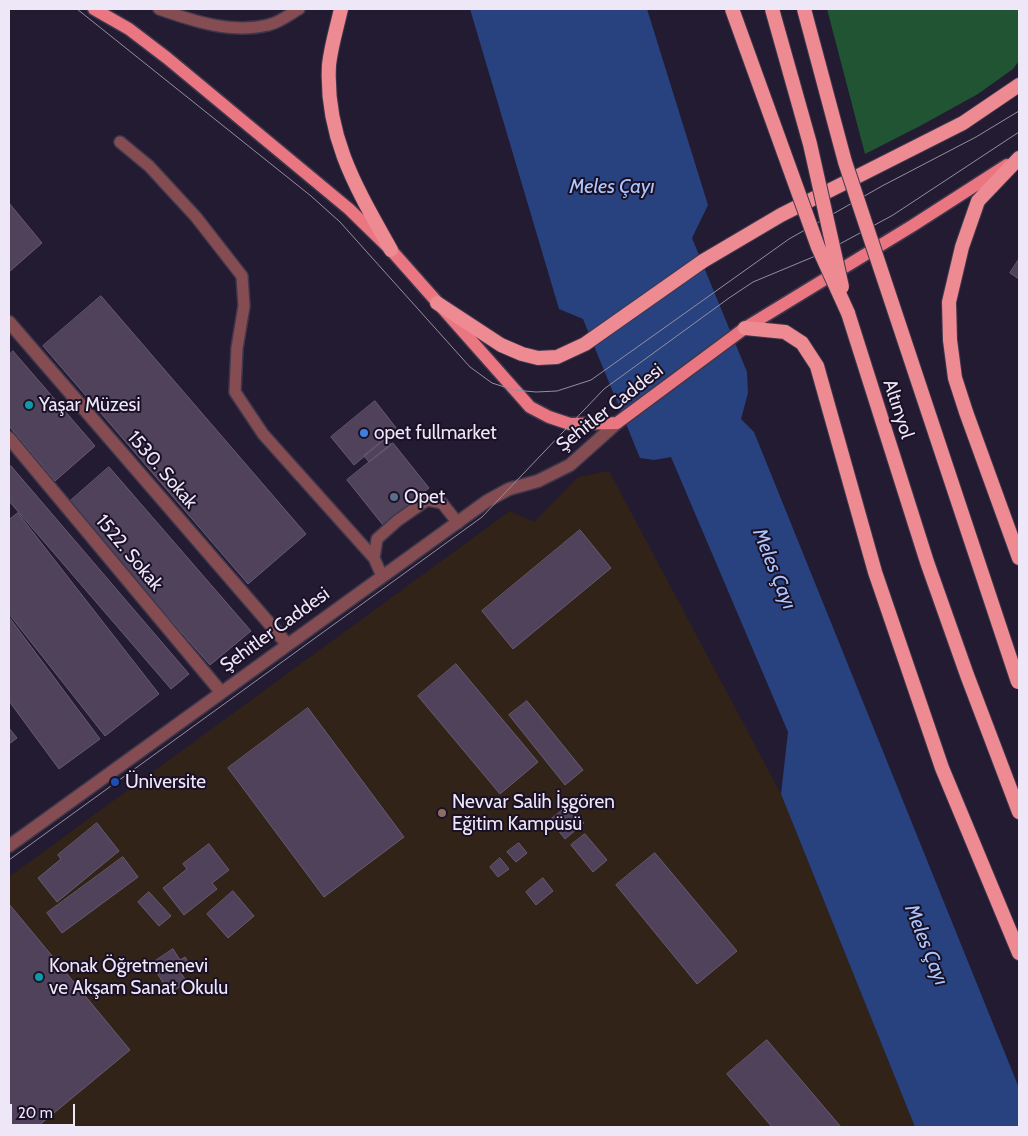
<!DOCTYPE html>
<html>
<head>
<meta charset="utf-8">
<style>
	body { margin:0 }
	#map { position:relative; width:1028px; height:1136px; overflow:hidden; background:#231b31; font-family:Cabin,sans-serif }
	canvas { display:block }
	.frame { position:absolute; inset:0; border:10px solid #ede7f7; pointer-events:none }
	.scale { position:absolute; left:10px; top:1104px; width:65px; height:22px; box-sizing:border-box; border:2px solid #ede7f7; border-top:0; padding-left:6px; font-size:15px; line-height:18px; white-space:nowrap; color:#ede7f7; -webkit-text-stroke:4px #1a1127; paint-order:stroke }
</style>
</head>
<body>
<div id="map">
<canvas width="1028" height="1136"></canvas>
<div class="frame"></div>
<div class="scale">20 m</div>
</div>
<script>
const c = document.querySelector('canvas').getContext('2d');
c.lineJoin = 'round';
function fill(path, color) { c.fillStyle = color; c.fill(path, 'evenodd'); }
function trace(path, color, width, dash) { c.strokeStyle = color; c.lineWidth = width; c.lineCap = dash ? 'butt' : 'round'; c.setLineDash(dash || []); c.stroke(path); }
function label(font, color, halo, rows, align = 'center') {
  c.font = font + ' Cabin,sans-serif'; c.lineWidth = 4; c.setLineDash([]); c.textBaseline = 'middle'; c.strokeStyle = halo; c.fillStyle = color; for (const [text, x, y, turn = 0] of rows) {
    c.save(); c.translate(x, y); c.rotate((+turn || 0) * Math.PI / 180); c.textAlign = isNaN(turn) ? turn : align; if (halo) c.strokeText(text, 0, 0); c.fillText(text, 0, 0); c.restore();
  }
}
fill(new Path2D(`
	M609 471 781 794 915 1127H9V877L510 511 534 522 578 477Z`), '#322318');
fill(new Path2D(`
	M827 9H1019V61L1013 69 978 94 920 126 865 154Z`), '#205433');
fill(new Path2D(`
	M470 9H647L708 205 692 238 747 372 748 393 741 419 754 432 1019 1088V1127H915L781 794 788 732 671 457 654 460 640 458 583 319 559 309Z`), '#27427f');
const building = new Path2D(`
	M9 203 42 243 9 272Z
	M1019 259V279L1010 273Z
	M101 296 306 534 248 584 43 346Z
	M13 351 95 446 55 481 9 426V355Z
	M375 401 397 429 354 465 331 437Z
	M386 438 391 445 369 462 364 456Z
	M393 443 429 488 383 525 347 480Z
	M11 466 189 674 171 689 9 501V469Z
	M109 467 251 631 210 665 68 503Z
	M18 513 159 694 105 736 9 614V520Z
	M580 530 611 568 513 649 482 611Z
	M9 617 100 739 59 769 9 701Z
	M456 664 538 762 500 794 418 696Z
	M527 701 583 770 565 785 509 715Z
	M308 708 404 837 324 897 228 768Z
	M9 728 17 738 9 744Z
	M569 805 584 823 565 839 550 820Z
	M97 823 119 851 57 902 38 878 61 859 58 855Z
	M585 834 607 860 593 872 571 845Z
	M519 843 527 853 516 862 507 852Z
	M209 844 229 870 212 883 217 889 184 915 163 888 187 869 183 864Z
	M655 853 737 951 697 984 616 885Z
	M123 857 138 877 62 933 47 913Z
	M500 858 509 869 498 877 490 867Z
	M543 878 553 891 536 905 526 892Z
	M233 891 254 916 228 938 207 914Z
	M149 892 171 916 159 926 138 902Z
	M9 904 130 1050 37 1127H9Z
	M173 949 180 960 185 957 191 966 180 972 187 982 170 993 151 964Z
	M767 1040 841 1127H772L727 1074Z`);
fill(building, '#50425a');
trace(building, '#685a73', 1);
const service = new Path2D(`
	M159 9C193 21 232 34 268 25 279 23 290 14 299 9
	M120 142 149 166 196 217 242 276 244 306 237 348 235 392 263 434 374 558
	M382 576 374 558 377 539 397 521 427 500 442 503 458 523`);
const minor = new Path2D(`
	M9 322 287 644
	M9 438 221 692`);
const tertiary = new Path2D(`
	M9 846 487 501 509 489 538 481 570 465 617 423`);
const primary = new Path2D(`
	M94 9 129 29 167 58 349 209 391 250 530 407 549 417 570 424 617 423 745 328 912 226 1007 165`);
const trunk = new Path2D(`
	M341 9C337 27 331 46 329 65 325 137 357 189 391 250
	M1019 158 978 201 962 247 949 302 950 340 955 378 966 412 1019 558
	M437 303 501 345 522 354 538 358 557 357 585 344 703 261 781 215 963 123 1019 85
	M848 313 927 562 967 675 1019 812
	M745 328 785 332 802 343 817 366 875 572 942 768 1019 953`);
trace(service, '#3f384d', 14);
trace(minor, '#3f384d', 15);
trace(tertiary, '#3f384d', 15);
trace(primary, '#3f384d', 15);
trace(trunk, '#3f384d', 16);
trace(service, '#854d51', 11);
trace(minor, '#854d51', 12);
trace(tertiary, '#854d51', 12);
trace(primary, '#ea7681', 12);
trace(trunk, '#ee8a92', 14);
trace(new Path2D(`
	M77 9 311 196 340 222 470 367 492 383 514 390 536 392 557 391 591 380 789 239 882 186 976 137 1019 111
	M9 860 482 517 604 389 729 298 753 282 825 252 893 215 1019 132`), '#958ea1', 1);
const trunkBridge = new Path2D(`
	M732 9 818 247 848 313
	M772 9 810 144 842 287
	M804 9 845 162 1018 682`);
trace(trunkBridge, '#3f384d', 16, []);
trace(trunkBridge, '#ee8a92', 14);
for (const [x, y, r, color] of [
	[29,405,5,"#0f9aa8"],
	[364,433,5,"#3f7fe0"],
	[394,497,5,"#5c6f8a"],
	[115,782,5,"#1a4fb4"],
	[442,813,5,"#8d6e63"],
	[39,977,5,"#0f9aa8"]
]) { const dot = new Path2D(); dot.arc(x, y, r, 0, 2 * Math.PI); c.fillStyle = color; c.fill(dot); trace(dot, '#1a1127', 2); }
label('19px', '#ede7f7', '#1a1127', [
	["Yaşar Müzesi",39,405],
	["opet fullmarket",374,433],
	["Opet",404,497],
	["Üniversite",125,782],
	["Nevvar Salih İşgören",452,802],
	["Eğitim Kampüsü",452,824],
	["Konak Öğretmenevi",49,966],
	["ve Akşam Sanat Okulu",49,988]
], 'left');
label('19px', '#ede7f7', '#1a1127', [
	["Şehitler Caddesi",610,408,-38],
	["Altınyol",898,409,72],
	["1530. Sokak",162,470,49],
	["1522. Sokak",129,553,50],
	["Şehitler Caddesi",275,630,-36]
]);
label('italic 20px', '#acc7fe', '#1a1127', [
	["Meles Çayı",612,187],
	["Meles Çayı",774,569,68],
	["Meles Çayı",926,945,68]
]);
</script>
</body>
</html>
